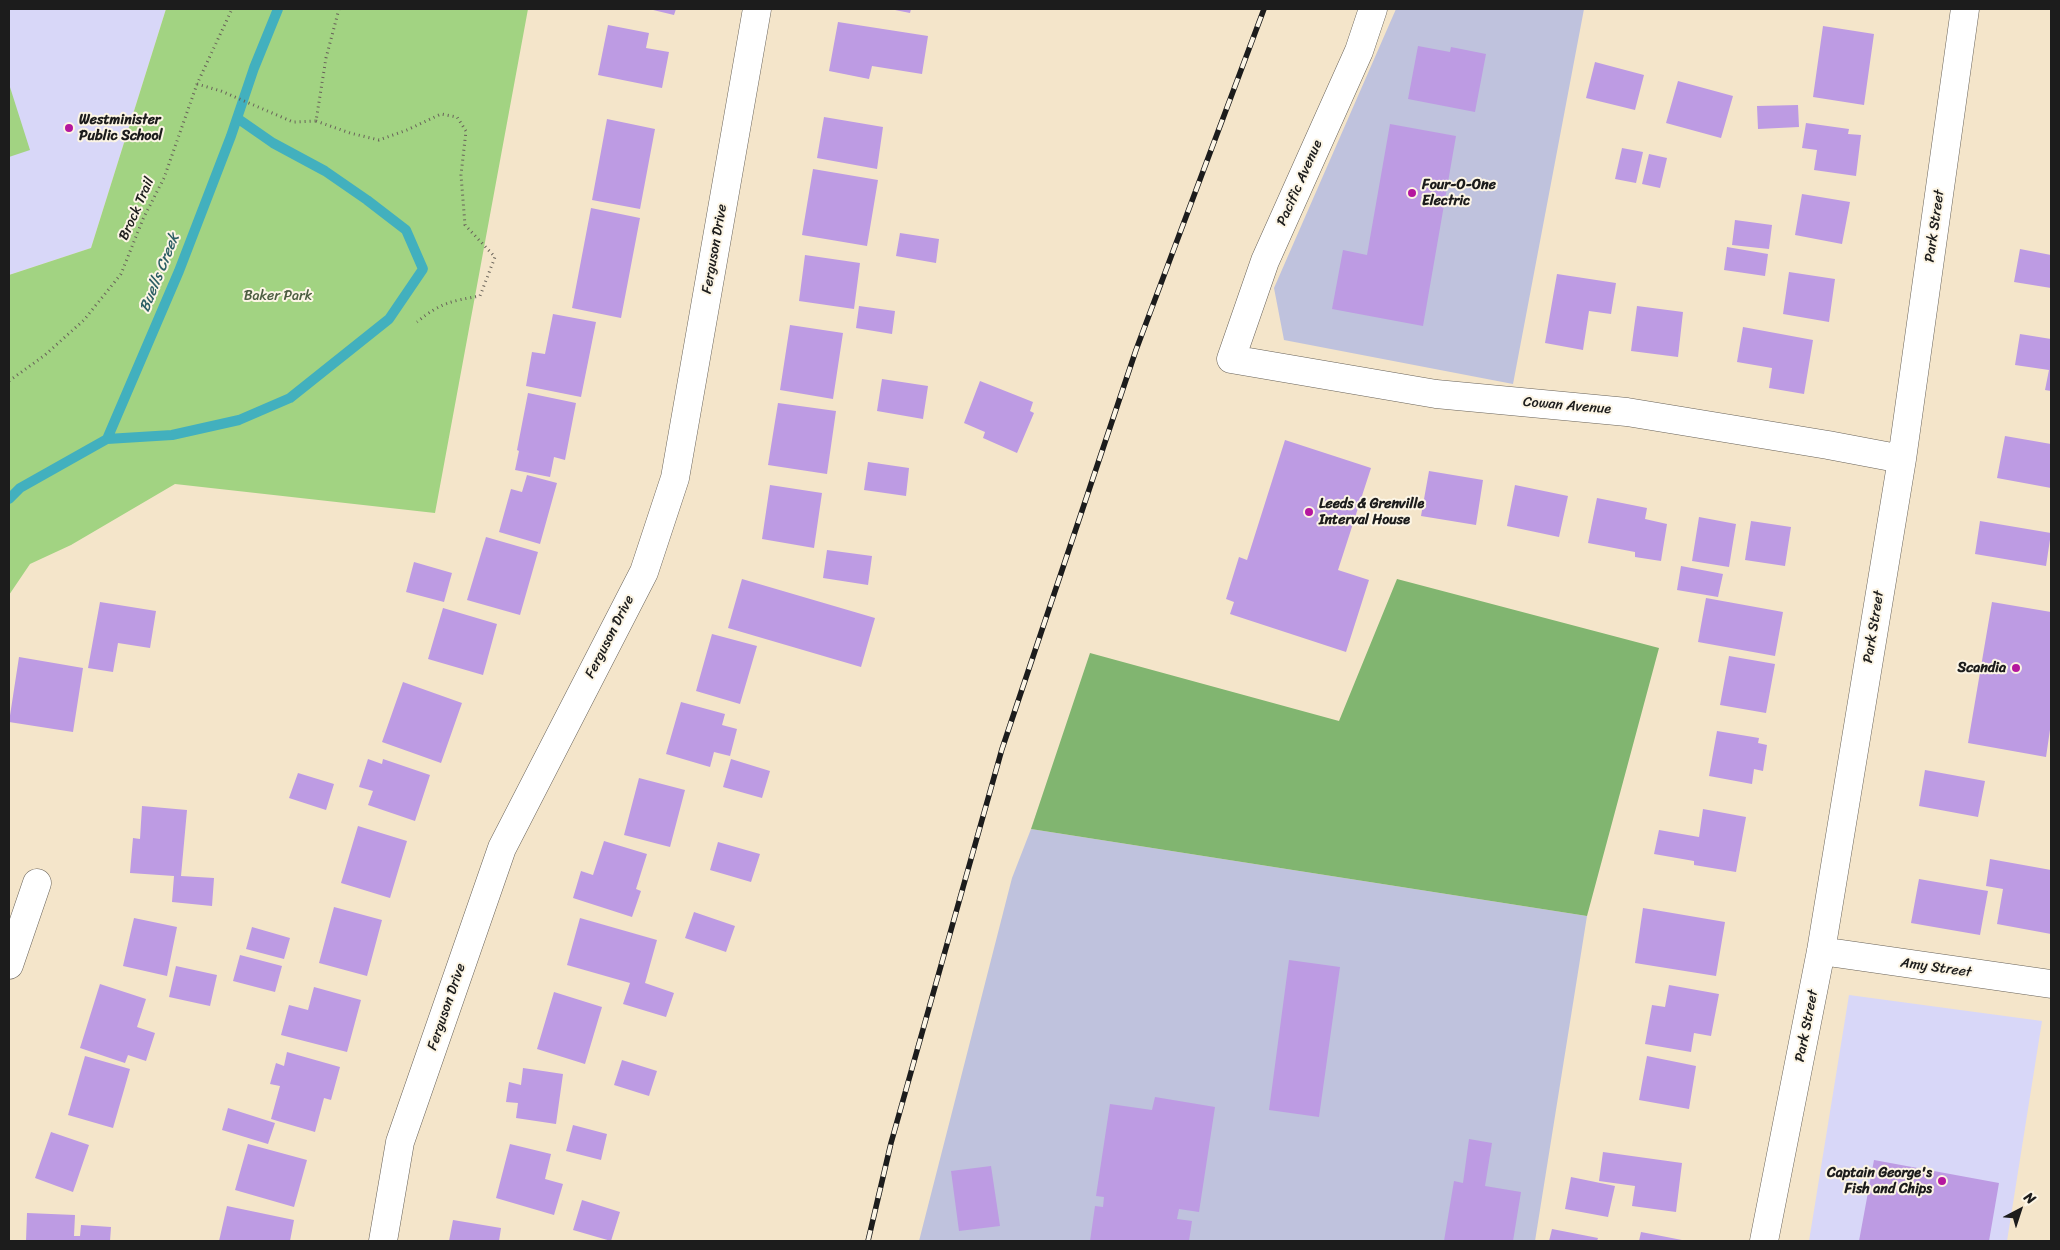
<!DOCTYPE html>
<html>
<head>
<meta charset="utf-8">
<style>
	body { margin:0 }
	#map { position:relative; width:2060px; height:1250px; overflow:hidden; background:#f4e5ca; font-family:Sriracha,sans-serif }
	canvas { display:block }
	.frame { position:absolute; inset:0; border:10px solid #1c1c1c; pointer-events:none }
	.north { position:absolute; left:1995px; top:1185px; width:50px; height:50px; -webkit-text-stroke:4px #fcf5e5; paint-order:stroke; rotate:40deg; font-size:14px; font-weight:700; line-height:20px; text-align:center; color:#1c1c1c }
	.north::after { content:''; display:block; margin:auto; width:18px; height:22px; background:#1c1c1c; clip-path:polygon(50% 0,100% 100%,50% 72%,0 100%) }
</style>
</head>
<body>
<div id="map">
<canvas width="2060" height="1250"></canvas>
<div class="frame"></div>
<div class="north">N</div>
</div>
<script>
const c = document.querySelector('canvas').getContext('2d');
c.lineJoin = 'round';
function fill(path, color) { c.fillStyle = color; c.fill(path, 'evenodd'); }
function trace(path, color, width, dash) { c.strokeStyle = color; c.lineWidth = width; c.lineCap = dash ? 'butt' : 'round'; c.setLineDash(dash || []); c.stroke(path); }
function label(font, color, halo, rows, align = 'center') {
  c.font = font + ' Sriracha,sans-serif'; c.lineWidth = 4; c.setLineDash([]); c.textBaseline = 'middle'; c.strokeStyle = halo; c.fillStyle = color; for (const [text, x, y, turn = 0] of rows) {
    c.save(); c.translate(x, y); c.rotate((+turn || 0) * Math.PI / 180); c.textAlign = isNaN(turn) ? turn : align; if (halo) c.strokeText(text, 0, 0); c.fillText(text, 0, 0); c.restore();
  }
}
fill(new Path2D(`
	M9 9H166L91 248 9 275Z
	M1849 995 2042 1021 2007 1241H1809Z`), '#d8d7f8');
fill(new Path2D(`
	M1396 9H1584L1513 384 1284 340 1274 288Z
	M1031 829 1587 916 1535 1241H919L1012 878Z`), '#bfc2dd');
fill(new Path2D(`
	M166 9H528L435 513 175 484 71 545 30 564 9 595V275L91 248Z
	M9 84 30 150 9 157Z`), '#a2d382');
fill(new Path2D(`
	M1397 579 1659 648 1587 916 1031 829 1090 653 1339 721Z`), '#81b570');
trace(new Path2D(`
	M107 439 172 435 239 420 290 398 389 319 423 269 406 230 367 200 325 171 273 143 237 118
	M9 499 20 488 107 439 179 271 231 136 254 68 278 9`), '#42b0be', 10);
fill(new Path2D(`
	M649 9H676L674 15Z
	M890 9H911L910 13Z
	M838 22 928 36 922 74 872 66 869 79 829 71Z
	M608 25 649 33 646 48 669 52 662 88 598 75Z
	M1823 26 1874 34 1864 105 1813 97Z
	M1418 46 1450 52 1451 47 1486 54 1475 112 1408 99Z
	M1595 62 1644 75 1635 110 1586 98Z
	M1678 81 1733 96 1721 138 1666 123Z
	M1798 105 1799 127 1758 129 1757 106Z
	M824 117 883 127 877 169 817 158Z
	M607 119 655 129 640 209 592 200Z
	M1806 123 1849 129 1848 134 1861 135 1856 176 1814 170 1817 150 1802 148Z
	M1390 124 1456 136 1423 326 1332 309 1343 250 1367 255Z
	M1622 148 1643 152 1636 183 1615 179Z
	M1649 154 1667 158 1660 188 1642 184Z
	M813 169 878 180 867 246 802 235Z
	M1802 194 1850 202 1842 244 1795 235Z
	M591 208 640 218 621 318 572 308Z
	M1735 220 1772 225 1769 249 1732 245Z
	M900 233 939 239 936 263 896 256Z
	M1727 247 1768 254 1765 276 1724 270Z
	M2020 249 2051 255V288L2014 282Z
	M805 255 860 263 854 309 799 301Z
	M1789 272 1835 279 1829 322 1783 314Z
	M1557 274 1616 283 1611 314 1589 311 1583 350 1545 343Z
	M859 306 895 311 892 334 856 328Z
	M1637 306 1683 312 1678 357 1631 351Z
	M553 314 596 322 581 397 526 386 532 352 545 354Z
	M790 325 843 333 833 399 780 390Z
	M1743 327 1813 340 1804 394 1769 388 1772 368 1737 362Z
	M2020 334 2051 339V391L2045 390 2049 370 2015 365Z
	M882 379 928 386 923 419 877 411Z
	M980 381 1033 402 1030 411 1034 413 1017 453 983 438 985 432 964 423Z
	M528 393 576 403 565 460 554 457 550 477 515 470 519 451 517 450Z
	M778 403 836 411 827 474 768 465Z
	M2005 436 2051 444V488L1997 478Z
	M1285 440 1371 468 1338 570 1369 580 1346 652 1230 614 1234 602 1226 599 1239 557 1247 560Z
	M868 462 909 468 906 496 864 490Z
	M1429 471 1483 480 1476 525 1421 516Z
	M527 475 557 483 540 544 499 532 511 489 522 492Z
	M770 485 822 493 814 548 762 539Z
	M1515 485 1568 496 1559 537 1507 526Z
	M1597 498 1647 508 1645 519 1667 524 1661 561 1635 557V552L1588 543Z
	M1699 517 1736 524 1729 567 1692 561Z
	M1751 521 1791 527 1785 566 1745 560Z
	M1980 521 2051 533 2046 566 1975 554Z
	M486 537 538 552 520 615 467 600Z
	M827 550 872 556 868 585 823 578Z
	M414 562 452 573 444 602 406 592Z
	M1681 566 1723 574 1718 597 1677 590Z
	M742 579 875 618 861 667 728 628Z
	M1706 598 1783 612 1775 656 1698 642Z
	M100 602 156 611 150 648 118 643 113 672 88 668Z
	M1992 602 2051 612V723L2046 757 1968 743Z
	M443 608 497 624 483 675 428 659Z
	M712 634 757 646 740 704 696 691Z
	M1729 656 1775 664 1766 713 1720 705Z
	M19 657 83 668 73 732 9 722Z
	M403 682 462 703 441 763 382 742Z
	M681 702 725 714 722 725 737 729 730 756 714 752 710 767 666 754Z
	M1717 731 1759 738 1758 743 1767 745 1763 771 1754 769 1752 784 1709 776Z
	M368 759 382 764 383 759 430 775 415 821 368 805 373 791 359 787Z
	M731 759 770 771 762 798 723 787Z
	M1925 770 1985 781 1978 817 1919 806Z
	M298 773 334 784 326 810 289 798Z
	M639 778 685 790 670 847 624 835Z
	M142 806 187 810 181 876 214 878 212 906 172 902 174 876 130 873 133 838 140 839Z
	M1703 809 1746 817 1736 872 1694 865V861L1654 854 1659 830 1699 837Z
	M358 826 407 841 390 898 341 883Z
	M604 841 647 854 636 889 641 891 632 917 573 898 581 871 593 875Z
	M718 842 760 854 751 882 710 870Z
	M1990 859 2051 870V934L1997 924 2003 889 1986 886Z
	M1919 879 1988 891 1980 935 1911 923Z
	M334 907 382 920 367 976 319 963Z
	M1643 908 1725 922 1716 976 1635 963Z
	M694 912 735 926 726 952 685 938Z
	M134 918 177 927 167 976 123 966Z
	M580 918 657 940 645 983 674 993 666 1017 623 1004 630 983 567 965Z
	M252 927 290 938 284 959 246 949Z
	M240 955 282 966 275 992 233 981Z
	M1289 960 1340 967 1319 1117 1269 1110Z
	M176 966 217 975 210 1006 169 997Z
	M100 984 146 999 137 1027 155 1033 146 1061 128 1055 125 1063 80 1048Z
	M1669 985 1719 994 1711 1036 1694 1033 1691 1052 1645 1044 1652 1005 1665 1007Z
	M314 987 361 1000 347 1052 281 1035 289 1005 308 1010Z
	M554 992 602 1007 585 1064 537 1049Z
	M287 1052 340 1067 331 1100 324 1098 315 1132 271 1119 280 1086 270 1084 276 1063 284 1066Z
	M85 1056 130 1069 113 1128 68 1115Z
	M1647 1056 1696 1066 1689 1109 1639 1100Z
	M622 1060 657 1071 649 1096 614 1085Z
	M523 1068 563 1074 556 1124 516 1118 518 1103 506 1102 509 1082 521 1085Z
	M1155 1097 1215 1107 1199 1212 1179 1209 1177 1219 1192 1221 1189 1241H1090L1095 1206 1103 1207 1104 1197 1096 1196 1110 1104 1152 1110Z
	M228 1108 275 1123 268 1144 222 1130Z
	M573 1125 607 1134 601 1160 566 1151Z
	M51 1132 89 1145 73 1192 35 1178Z
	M1469 1139 1492 1143 1485 1186 1521 1192 1513 1241H1444L1454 1181 1463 1183Z
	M248 1144 307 1160 294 1207 235 1190Z
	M510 1144 551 1154 545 1179 563 1184 554 1215 496 1198Z
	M1603 1152 1682 1163 1676 1212 1632 1206 1635 1186 1599 1181Z
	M1874 1160 1999 1183 1989 1241H1859Z
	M991 1166 1000 1226 959 1231 951 1171Z
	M1571 1177 1615 1186 1608 1217 1565 1209Z
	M582 1200 620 1212 611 1241 573 1230Z
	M227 1206 294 1220 290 1241H219Z
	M27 1213 75 1215 74 1236H80L81 1225 111 1227 110 1241H26Z
	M453 1220 501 1228 499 1241H449Z
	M1552 1229 1598 1238 1597 1241H1549Z
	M1641 1232 1682 1240V1241H1639Z`), '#bd9be3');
const minor = new Path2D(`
	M1373 9 1359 51 1265 261 1231 359 1436 394 1627 412 1828 445 1902 459
	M1821 951 2051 984
	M9 965 37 883
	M383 1241 400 1142 502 848 644 572 675 478 757 9
	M1764 1241 1821 951 1902 459 1965 9`);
trace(minor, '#686259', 29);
trace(new Path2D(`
	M197 84 221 91 293 122 316 121 326 58 339 9
	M316 121 350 133 379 140 407 130 441 114 457 117 466 131 461 175 465 225 495 257 480 296C451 301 440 303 417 322
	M9 381 45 355 84 320 121 274 143 219 164 178 197 84 232 9`), '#686259', 3, [1, 4]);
trace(minor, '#fff', 28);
const rail = new Path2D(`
	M868 1241 891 1143 1002 749 1136 350 1264 9`);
trace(rail, '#1c1c1c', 5.5);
trace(rail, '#fcf5e5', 4, [11]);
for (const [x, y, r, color] of [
	[69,128,5,"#b5179e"],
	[1412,193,5,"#b5179e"],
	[1309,512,5,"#b5179e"],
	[2016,668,5,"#b5179e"],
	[1942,1181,5,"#b5179e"]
]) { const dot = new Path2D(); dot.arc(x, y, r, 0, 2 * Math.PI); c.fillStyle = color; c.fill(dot); trace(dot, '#fcf5e5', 2); }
label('bold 14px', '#1c1c1c', '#fcf5e5', [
	["Westminister",79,120],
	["Public School",79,136],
	["Four-O-One",1422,185],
	["Electric",1422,201],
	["Leeds & Grenville",1319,504],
	["Interval House",1319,520],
	["Scandia",2006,668,"right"],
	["Captain George's",1932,1173,"right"],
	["Fish and Chips",1932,1189,"right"]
], 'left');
label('14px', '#1c1c1c', '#fcf5e5', [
	["Pacific Avenue",1300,183,-66],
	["Brock Trail",137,209,-66],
	["Park Street",1935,226,-82],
	["Ferguson Drive",715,249,-80],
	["Cowan Avenue",1567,406,5],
	["Park Street",1874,627,-81],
	["Ferguson Drive",610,637,-63],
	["Amy Street",1936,968,8],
	["Ferguson Drive",447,1007,-71],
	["Park Street",1807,1026,-79]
]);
label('14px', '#4b5c40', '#fcf5e5', [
	["Baker Park",278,296]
]);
label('italic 15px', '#2d5f65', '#fcf5e5', [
	["Buells Creek",160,273,-68]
]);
</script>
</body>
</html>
